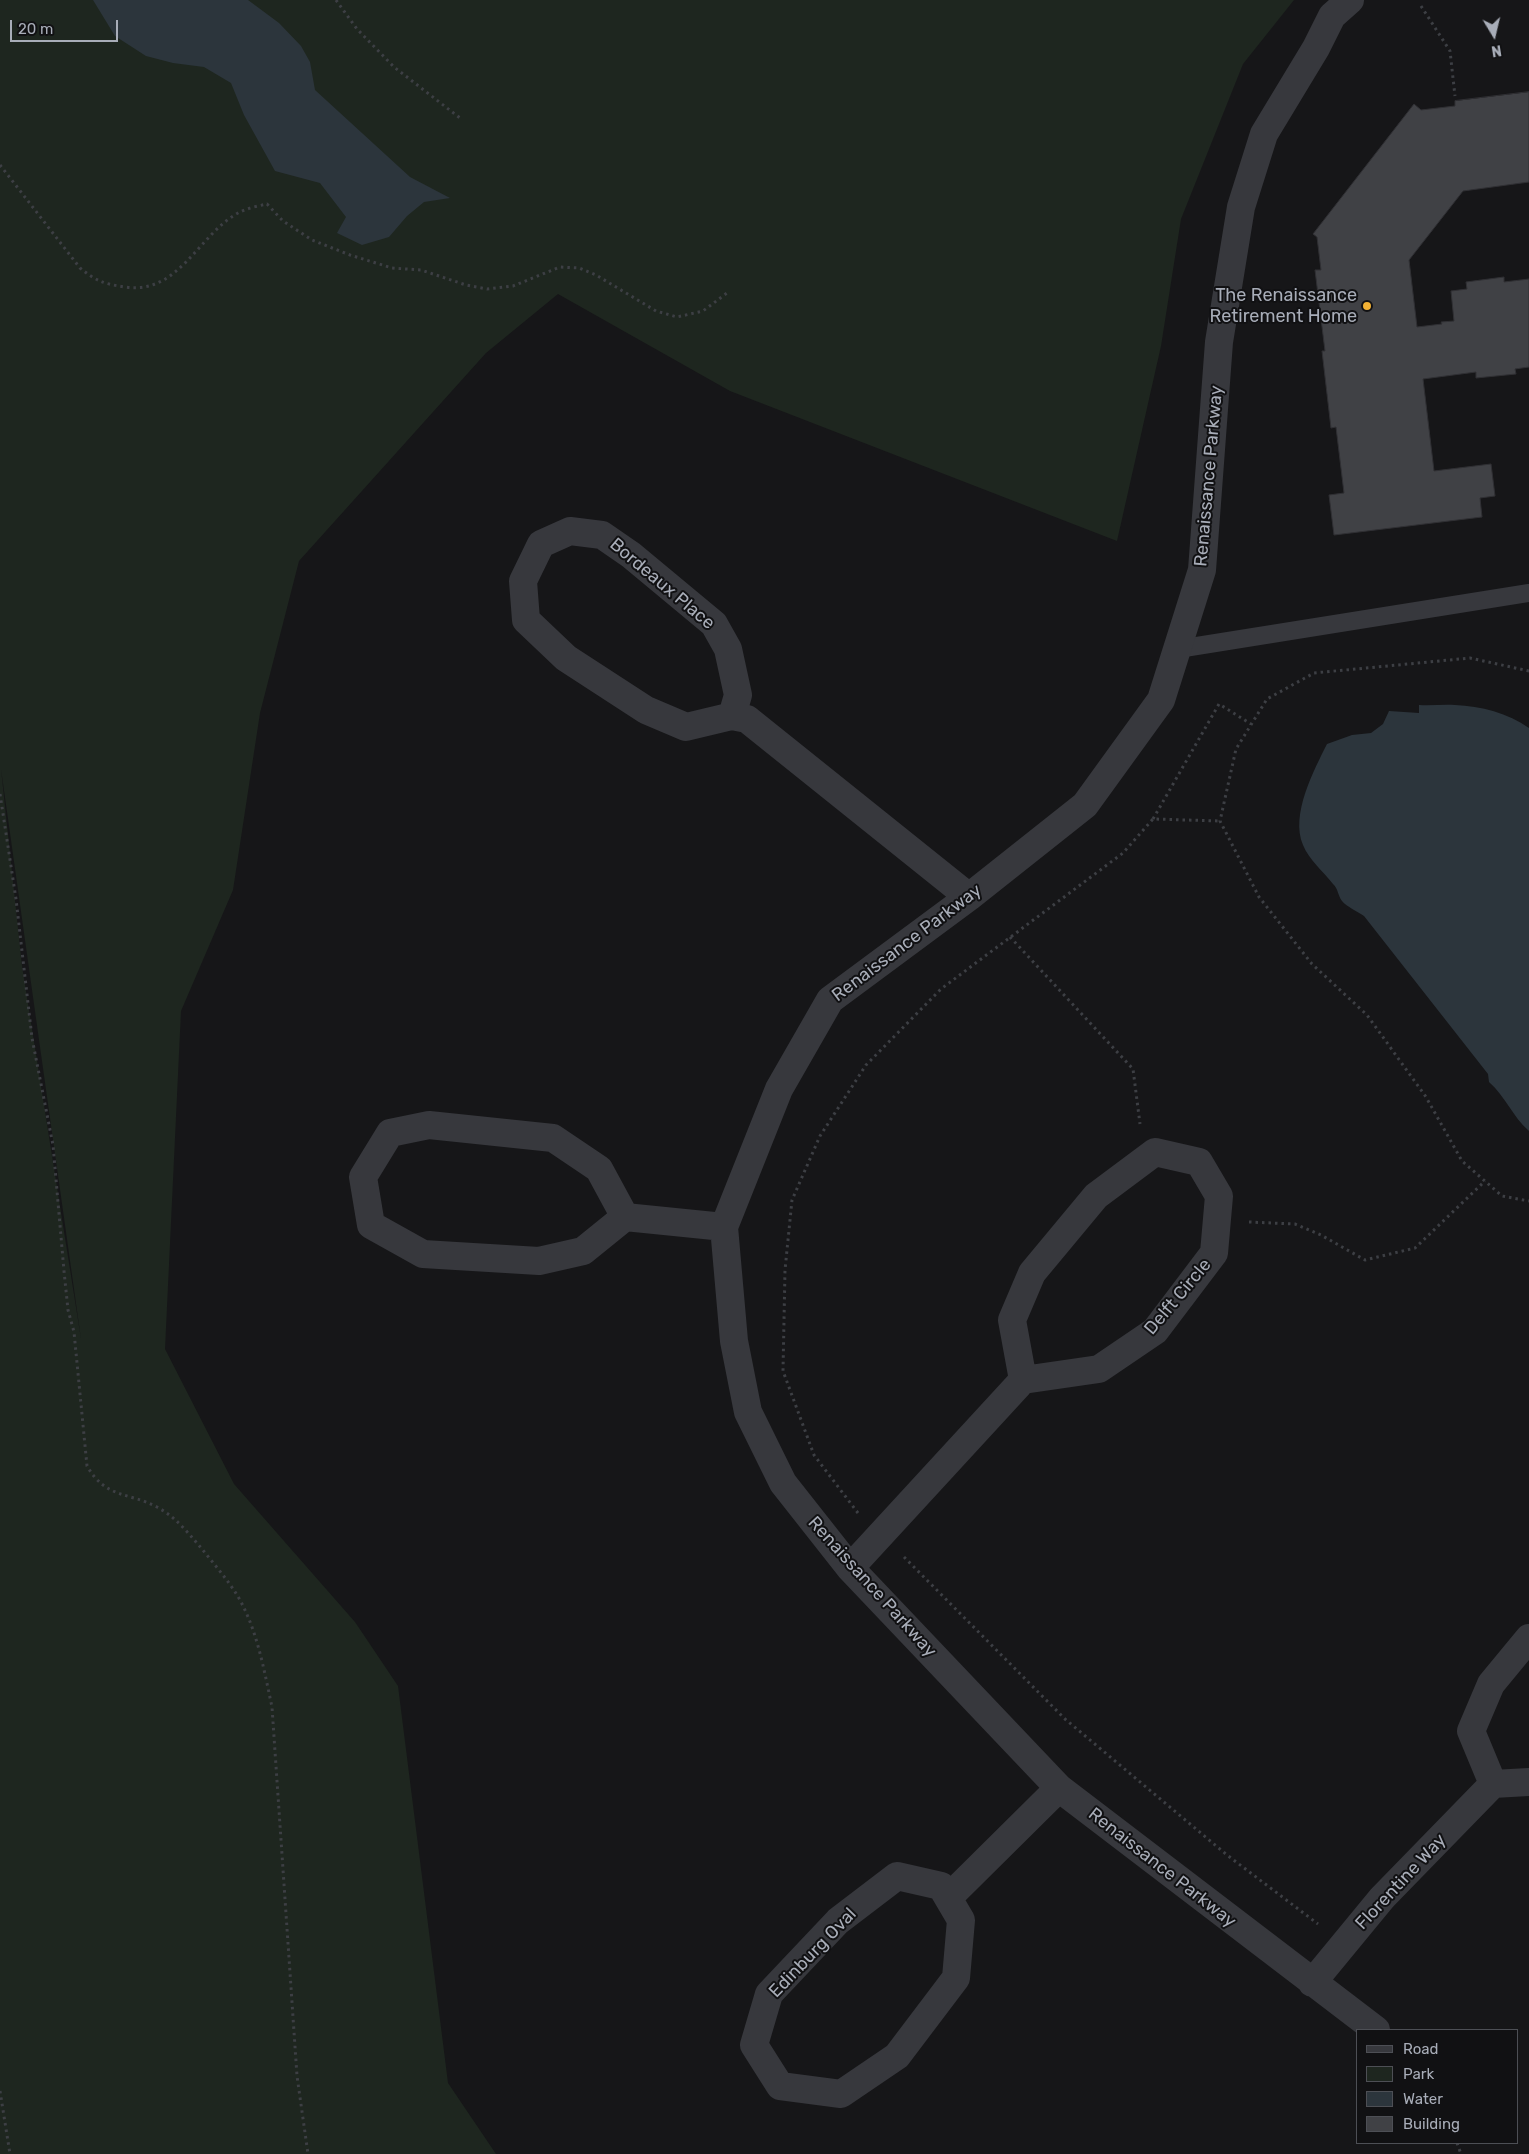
<!DOCTYPE html>
<html>
<head>
<meta charset="utf-8">
<style>
	body { margin:0 }
	#map { position:relative; width:1529px; height:2154px; overflow:hidden; background:#161618; font-family:Rubik,sans-serif }
	canvas { display:block }
	.legend { position:absolute; left:1356px; top:2029px; width:162px; height:115px; box-sizing:border-box; background:#111113; border:1px solid #4d4f55; margin:0; padding:6px 9px; list-style:none; font-size:15px; color:#a8adb8 }
	.legend li { display:flex; align-items:center; gap:10px; height:25px }
	.legend b { width:25px; border:1px solid #4d4f55 }
	.north { position:absolute; left:1469px; top:10px; width:50px; height:50px; -webkit-text-stroke:4px #111113; paint-order:stroke; rotate:171deg; font-size:14px; font-weight:700; line-height:20px; text-align:center; color:#a8adb8 }
	.north::after { content:''; display:block; margin:auto; width:18px; height:22px; background:#a8adb8; clip-path:polygon(50% 0,100% 100%,50% 72%,0 100%) }
	.scale { position:absolute; left:10px; top:20px; width:108px; height:22px; box-sizing:border-box; border:2px solid #a8adb8; border-top:0; padding-left:6px; font-size:15px; line-height:18px; white-space:nowrap; color:#a8adb8; -webkit-text-stroke:4px #111113; paint-order:stroke }
</style>
</head>
<body>
<div id="map">
<canvas width="1529" height="2154"></canvas>
<ul class="legend">
<li><b style="height:6px;background:#37383d"></b>Road</li>
<li><b style="height:14px;background:#1e261f"></b>Park</li>
<li><b style="height:14px;background:#2c353c"></b>Water</li>
<li><b style="height:14px;background:#404145"></b>Building</li>
</ul>
<div class="north">N</div>
<div class="scale">20 m</div>
</div>
<script>
const c = document.querySelector('canvas').getContext('2d');
c.lineJoin = 'round';
function fill(path, color) { c.fillStyle = color; c.fill(path, 'evenodd'); }
function trace(path, color, width, dash) { c.strokeStyle = color; c.lineWidth = width; c.lineCap = dash ? 'butt' : 'round'; c.setLineDash(dash || []); c.stroke(path); }
function label(font, color, halo, rows, align = 'center') {
  c.font = font + ' Rubik,sans-serif'; c.lineWidth = 4; c.setLineDash([]); c.textBaseline = 'middle'; c.strokeStyle = halo; c.fillStyle = color; for (const [text, x, y, turn = 0] of rows) {
    c.save(); c.translate(x, y); c.rotate((+turn || 0) * Math.PI / 180); c.textAlign = isNaN(turn) ? turn : align; if (halo) c.strokeText(text, 0, 0); c.fillText(text, 0, 0); c.restore();
  }
}
fill(new Path2D(`
	M0 0H1294L1243 64 1181 219 1161 346 1117 541 730 391 558 294 486 353 299 561 260 713 233 890 181 1011 165 1349 234 1484 355 1622 398 1686 448 2083 496 2154H0ZM1 769 81 1339 22 966Z`), '#1e261f');
fill(new Path2D(`
	M93 0H248L279 23 301 46 310 62 315 90 410 177 450 198 424 202 407 216 389 237 362 245 337 233 346 217 320 183 275 171 244 115 231 83 204 67 173 63 146 56 115 36Z
	M1419 705C1431 706 1443 704 1455 705 1481 706 1508 713 1529 728V1131C1512 1116 1506 1097 1489 1082L1488 1074 1364 916C1357 911 1347 907 1342 901 1338 896 1338 888 1333 884 1323 871 1309 860 1303 845 1290 815 1314 770 1327 744L1352 735 1371 733 1383 724 1389 711 1419 713Z`), '#2c353c');
const building = new Path2D(`
	M1529 92V182L1463 191 1409 260 1417 327 1442 324 1441 322 1454 321 1451 291 1467 289 1466 282 1504 277V282L1529 279V367L1515 369 1516 374 1476 378V372L1423 379 1434 471 1491 464 1495 496 1480 498 1482 517 1334 535 1329 495 1344 493 1336 427 1331 428 1322 351H1325L1315 270H1321L1317 237 1313 234 1414 104 1421 110 1455 106V101Z`);
fill(building, '#404145');
trace(building, '#303034', 1);
trace(new Path2D(`
	M336 0 357 29 394 67 460 118
	M1421 6 1450 51 1455 96
	M0 165 80 268C96 281 104 284 125 287 179 295 198 235 238 213 247 208 258 206 267 204L283 221 312 240 350 255 392 268 421 270 466 285 487 289 513 286 560 267 579 268 596 275 656 311 677 317 703 311 727 293
	M1529 671 1470 658 1314 673 1267 699 1236 749 1220 821 1259 897 1312 964 1367 1015 1426 1097 1462 1161 1502 1196 1529 1201
	M0 794 16 899 32 1038 53 1145 64 1271 68 1310 74 1332 87 1466C106 1499 129 1492 157 1507 176 1517 189 1534 202 1549 214 1564 227 1579 237 1595 257 1628 264 1670 272 1707L297 2076 308 2154
	M1153 819 1219 704 1251 724
	M1010 937 1133 1069 1140 1124
	M1249 1222 1295 1224 1321 1235 1365 1260 1415 1248 1485 1181
	M858 1513 814 1455 783 1371 785 1270 792 1200 820 1136 866 1065 941 989 1123 853 1153 819 1220 821
	M904 1557 1065 1719 1227 1855 1318 1924
	M0 2091 10 2154
	M1457 2143 1461 2154`), '#3d3f44', 3, [2.5, 4]);
trace(new Path2D(`
	M1178 649 1529 593`), '#37383d', 18);
trace(new Path2D(`
	M1350 0 1332 16 1316 48 1264 134 1241 207 1219 342 1202 570 1161 700 1085 805 969 897 830 1000 779 1089 724 1227 734 1341 748 1412 783 1483 850 1568 1059 1788 1376 2030
	M732 716 738 695 728 649 714 624 631 555 602 535 570 531 541 544 523 581 526 620 566 658 646 710 686 727 732 716 747 719 969 897
	M625 1217 599 1169 553 1138 429 1125 390 1133 363 1177 371 1225 423 1254 539 1261 583 1251 625 1217 724 1227
	M850 1568 1023 1380 1099 1369 1155 1331 1214 1253 1219 1196 1199 1162 1155 1152 1096 1196 1032 1273 1012 1320 1023 1380
	M1493 1784 1471 1731 1491 1684 1529 1638
	M897 1876 941 1886 961 1920 956 1978 897 2056 841 2094 780 2086 754 2045 769 1994 838 1921Z
	M949 1897 1059 1788
	M1312 1983 1382 1898 1493 1784 1529 1782`), '#37383d', 28);
for (const [x, y, r, color] of [
	[1367,306,5,"#f2b134"]
]) { const dot = new Path2D(); dot.arc(x, y, r, 0, 2 * Math.PI); c.fillStyle = color; c.fill(dot); trace(dot, '#111113', 2); }
label('18px', '#a8adb8', '#111113', [
	["The Renaissance",1357,296],
	["Retirement Home",1357,317]
], 'right');
label('18px', '#a8adb8', '#111113', [
	["Renaissance Parkway",1209,476,-85],
	["Bordeaux Place",662,584,40],
	["Renaissance Parkway",907,943,-37],
	["Delft Circle",1178,1297,-50],
	["Renaissance Parkway",872,1587,48],
	["Renaissance Parkway",1162,1868,38],
	["Florentine Way",1401,1882,-47],
	["Edinburg Oval",813,1953,-46]
]);
</script>
</body>
</html>
